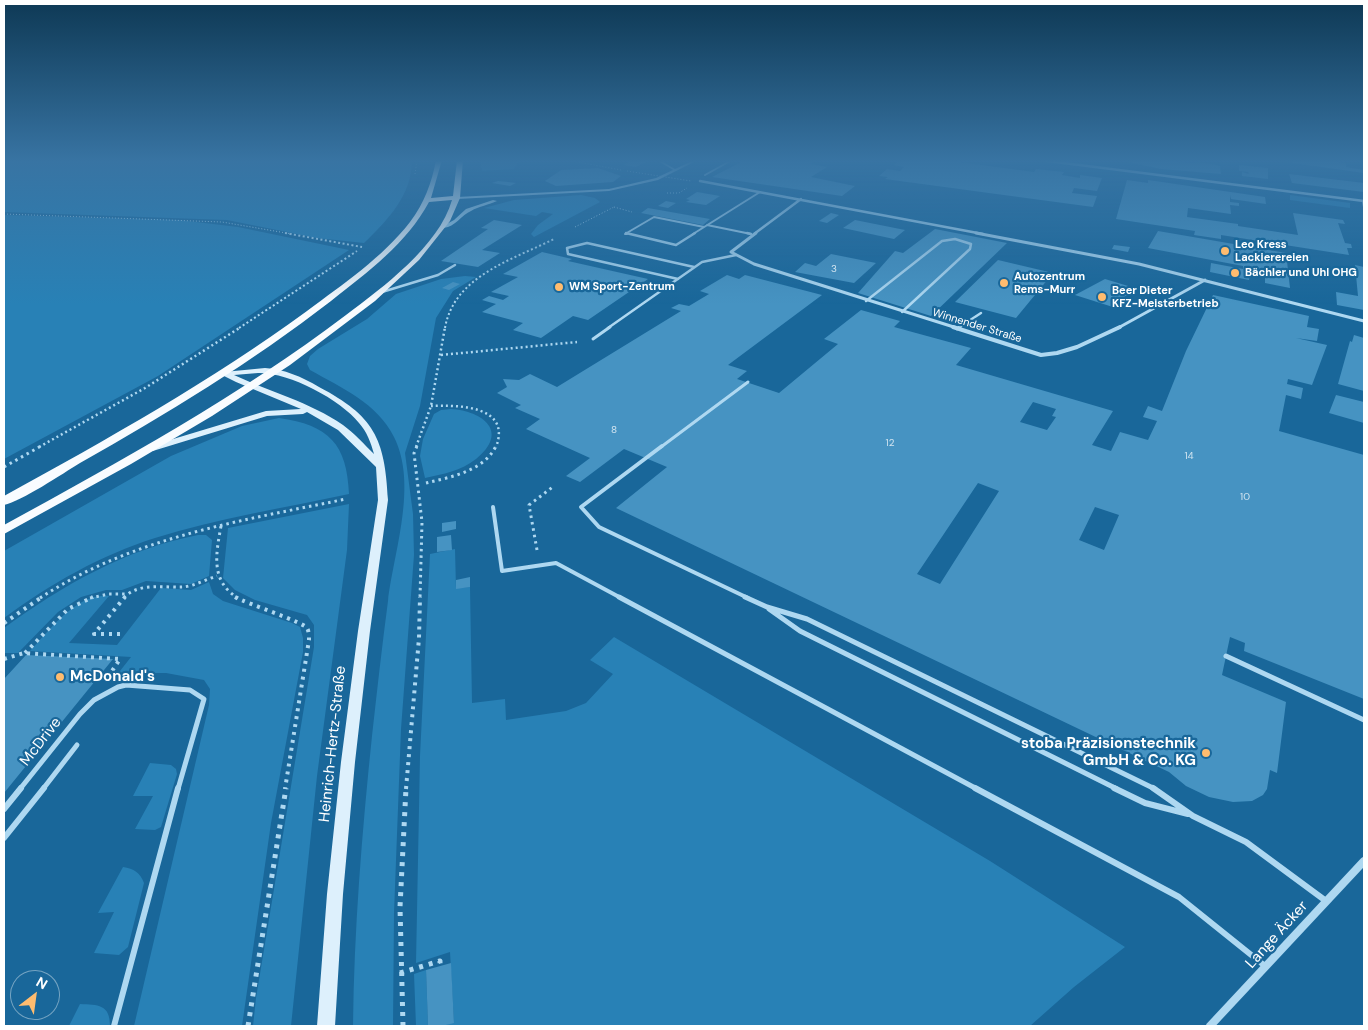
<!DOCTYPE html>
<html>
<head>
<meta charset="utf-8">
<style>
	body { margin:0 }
	#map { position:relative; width:1368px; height:1030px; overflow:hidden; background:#19679a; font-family:"DM Sans",sans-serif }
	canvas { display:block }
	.frame { position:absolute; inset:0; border:5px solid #fff; pointer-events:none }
	.north { position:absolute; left:10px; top:970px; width:50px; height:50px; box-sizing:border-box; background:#19679a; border:1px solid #75a4c2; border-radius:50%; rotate:30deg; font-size:14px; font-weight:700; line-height:20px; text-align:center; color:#fff }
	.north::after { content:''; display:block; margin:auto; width:18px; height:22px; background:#ffbc6f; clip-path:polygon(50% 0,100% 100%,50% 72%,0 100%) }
</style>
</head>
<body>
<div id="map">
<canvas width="1368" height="1030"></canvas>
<div class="frame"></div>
<div class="north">N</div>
</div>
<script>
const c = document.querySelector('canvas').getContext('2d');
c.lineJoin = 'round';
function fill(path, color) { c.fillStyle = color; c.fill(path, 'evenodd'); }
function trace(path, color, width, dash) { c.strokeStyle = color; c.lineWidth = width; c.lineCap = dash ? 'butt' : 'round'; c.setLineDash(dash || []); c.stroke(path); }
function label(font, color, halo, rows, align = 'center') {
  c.font = font + ' "DM Sans",sans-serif'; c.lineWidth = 4.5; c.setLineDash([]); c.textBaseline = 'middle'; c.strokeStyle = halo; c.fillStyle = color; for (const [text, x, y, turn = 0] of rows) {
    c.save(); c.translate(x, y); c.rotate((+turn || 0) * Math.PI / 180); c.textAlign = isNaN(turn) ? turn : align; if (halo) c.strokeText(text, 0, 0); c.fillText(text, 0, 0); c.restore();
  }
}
fill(new Path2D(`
	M4 160H412C412 195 388 220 364 243L317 238 227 220 4 212Z
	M480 160H520L514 169 482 171Z
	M581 195 595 198 600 202 534 237 531 234 538 225 553 214 542 212 536 216 484 208 514 200Z
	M1290 195 1350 203V208L1290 200Z
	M4 215 179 220 238 227 349 250 158 376 4 459Z
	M465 276 476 277 453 291 436 318 420 406 405 453 413 514 414 555 401 729 394 913 393 1026H353C354 930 362 832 372 736 377 691 382 646 388 601 394 551 418 485 394 437 377 403 342 388 310 370L307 364 310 356 318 349 367 319 396 294 441 279Z
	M451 409C483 411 510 432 476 459 461 471 443 474 425 478L420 456 423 439 434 414 441 410Z
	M279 418C329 425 347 444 349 494 285 508 218 518 155 538 101 555 50 584 4 618V551L171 456 242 426Z
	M349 504 347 550 317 776 291 1026H253L256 998 314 647V625L307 615 255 600 235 590 223 578 228 528Z
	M198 535H206L212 540 209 576 191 584 146 581 122 590H106L81 597 58 612 18 653H4V628C63 585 126 549 198 535Z
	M455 549 456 588 470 587 472 703 505 699 506 720 566 711 586 703 613 674 590 660 614 637 990 861 1125 947 1074 987 1030 1026H442L454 1022 450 952 416 963 420 756 430 554Z
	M209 582 213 594 223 601 292 623 300 627 303 638V652L271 823 242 1026H134L209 705 210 689 204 680 166 673H143L120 677V671L131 657 30 651C50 630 76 593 109 596L69 643 117 645 161 588 191 590Z
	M150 763 171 765 176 769 177 774 161 827 155 830 135 829 153 796H133Z
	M123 867C134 869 140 872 144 883L128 947 119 955 94 953 114 912 98 913Z
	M426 970 428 1026H416L414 974Z
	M80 1004C98 1005 110 1004 110 1026H69Z`), '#2881b6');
fill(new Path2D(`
	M632 160H650L636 167 624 165Z
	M745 160H817L810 164 827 167 811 177 855 186 842 196 712 177Z
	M899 160H944L1034 172 1036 169 1064 172 1062 175 1080 178V175L1102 178 1097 191 1074 188 1072 193 1097 196 1093 207 885 179 888 177 879 176 887 169 900 171 904 167 894 165Z
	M1119 160 1206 163 1220 166 1221 174 1161 169Z
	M1271 160H1322L1346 163V167L1364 170V173Z
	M1239 165 1268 168V179L1242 176V172L1249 174 1248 172 1239 171Z
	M598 168 621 176 613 182 556 186 545 181 561 170Z
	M1289 174 1364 183V192L1292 183Z
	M1127 180 1148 183V180L1265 197 1266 204 1231 199 1230 195V202L1239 203V206L1230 205 1231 214 1188 208 1187 217 1238 224V226L1298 235 1293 213 1343 220 1345 224 1338 223 1345 243 1351 244 1352 248H1347L1349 255 1221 235V239L1194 235 1195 231 1116 219Z
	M498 181 508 182 516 183 510 186 492 183Z
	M697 192 720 196 706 205 686 202 690 200 686 199Z
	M666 201 676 203 668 208 658 206Z
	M648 208 710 219 703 225 641 213Z
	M831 213 839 215 827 223 819 221Z
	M494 220 522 225 482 250 500 253 478 267 441 261 488 229 481 228Z
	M855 220 905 230 894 239 843 228Z
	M935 229 1007 243 931 316 858 293 895 251 903 253Z
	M1158 231 1286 253 1290 288 1265 283V276L1250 274 1249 280 1210 272 1211 263 1243 269V266L1148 248Z
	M1114 245 1130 247 1128 252 1112 249Z
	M542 252 572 259 568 261 648 279 588 320 573 316 541 338 513 330 523 323 482 312 496 304 482 300 489 296 503 300 509 296 491 292 518 277 503 274Z
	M831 254 876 263 854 283 795 272 805 263 816 266Z
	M998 260 1053 273 1016 318 955 302Z
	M1355 265 1364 267V310L1337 305 1336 292 1358 296Z
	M727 275 739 279 745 275 822 295 728 365 747 371 737 379 779 393 838 344 824 339 861 310 900 321 894 327 971 348 956 365 1113 411 1092 445 1111 451 1120 432 1148 440 1157 421 1143 417 1148 406 1162 411 1186 351 1213 295 1309 316 1307 327 1319 329 1317 341 1296 338 1327 345 1312 385 1288 379 1287 384 1303 388 1301 399 1286 395 1279 431 1364 455V699L1244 651 1245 643 1230 637 1222 675 1286 702 1277 773 1270 770 1267 789 1263 795 1252 801 1233 802 1209 797 1186 786 1169 772 616 508 667 467 624 449 580 482 566 476 590 458 526 429 540 419 515 408 521 405 497 393 507 387 503 379 519 380 530 374 557 387 681 311 671 308 679 304 689 306 709 294 700 291ZM1033 402 1056 409 1052 416 1056 417 1047 430 1020 422ZM978 483 999 491 940 584 917 574ZM1095 507 1119 515 1104 550 1079 540Z
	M1105 279 1138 289 1122 298 1128 300 1116 308 1075 295Z
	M453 282 460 284 449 290 442 288Z
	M1354 335 1364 338V391L1338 384 1350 341 1352 342Z
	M1336 395 1364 402V423L1329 413Z
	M456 521V529L442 532V523Z
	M451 535 452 550 437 552V537Z
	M470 577V587L456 589V580Z
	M26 655 113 659 4 793V679Z
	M451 963 454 1023 442 1026H428L426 970Z`), '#4693c2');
trace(new Path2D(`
	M567 160 621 170
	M415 174 417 160
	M667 193H679L687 188
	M614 207 632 212
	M4 214 222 222 292 234
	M575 227 614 207`), '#aed8f1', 1, [1, 2]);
trace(new Path2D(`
	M285 233 362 247
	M239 328 357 251
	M445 328C454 276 512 260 554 239`), '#aed8f1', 2, [2, 2.5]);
trace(new Path2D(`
	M441 355 577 342
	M431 406C457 405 512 405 496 447
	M39 447 145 388 241 327
	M416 447 431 406 445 327`), '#aed8f1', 2.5, [2, 3]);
trace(new Path2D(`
	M417 446 414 453 422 522 420 598
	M4 467 41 446
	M426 483C451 477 484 471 496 446
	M221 526C216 554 210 581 238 598
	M537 550 529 505 554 486
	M40 598C133 537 240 521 346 499
	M90 598 109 594H127
	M124 598C137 582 165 588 183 587 194 586 207 579 217 576`), '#aed8f1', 3, [2.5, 4]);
trace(new Path2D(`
	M235 597C248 604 303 622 307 628 309 631 309 637 309 640L285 789
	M4 623 42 597
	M120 634H94L125 597
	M25 653 68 609 93 597
	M4 659 24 653 120 659 112 671
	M406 789 419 638 420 597`), '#aed8f1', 4, [3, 5]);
trace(new Path2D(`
	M400 973 440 961V966
	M248 1026 286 788
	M403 1026 400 907 406 788`), '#aed8f1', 5, [4, 6]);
trace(new Path2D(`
	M658 160 675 170
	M705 175 732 160
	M1363 201 1364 207
	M707 225 751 234
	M627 234H625L654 217 704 227
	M693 234 760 192`), '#aed8f1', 2);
trace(new Path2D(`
	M626 233 676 245 695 233
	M747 233 751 234
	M678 279 568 254 567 248 587 243 694 267
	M382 292 438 275 455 265
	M866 301 942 241 955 239 971 244 970 249 902 312
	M608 328 702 262 736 255
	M958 328 981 313`), '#aed8f1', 2.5);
trace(new Path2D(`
	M957 329 960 327
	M593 339 610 327
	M661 447 748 382`), '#aed8f1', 3);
trace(new Path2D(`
	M662 446 581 507 599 527 748 598
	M493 507 502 571 556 563 621 598`), '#aed8f1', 4);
trace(new Path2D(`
	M619 597 977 789
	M745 597 767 607 807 619 1155 789
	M769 609 800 631 1117 789
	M1226 656 1364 720
	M20 789 80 714 94 700 118 687 126 685 190 690 204 699 178 789
	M43 789 77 745`), '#aed8f1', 5);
trace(new Path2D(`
	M975 788 1179 897 1265 966
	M1114 788 1145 803 1188 814
	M1153 788 1193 816 1246 842 1326 901
	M4 809 21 788
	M4 838 44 788
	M114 1026 178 788`), '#aed8f1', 6);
trace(new Path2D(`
	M1040 160 1364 201
	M700 181 983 234
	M754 234 801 199`), '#aed8f1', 2.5);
trace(new Path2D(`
	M756 233 731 252 754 264 957 328
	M976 233 1139 264 1364 321
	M1118 328 1205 280`), '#aed8f1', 3);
trace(new Path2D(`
	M953 327 1041 355 1057 353 1077 347 1120 327`), '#aed8f1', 4);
trace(new Path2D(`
	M1210 1026 1364 861`), '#aed8f1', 8);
fill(new Path2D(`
	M694 160H698L658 180 609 191 457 199 455 198 457 197 609 189 656 178Z
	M493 200 497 201C489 205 479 206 471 211 461 215 452 231 441 227L454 220 466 209Z`), '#aed8f1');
fill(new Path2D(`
	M265 368C284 369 302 377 319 387 374 416 385 438 388 500L370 631 355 762 343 894 335 1026H317L327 894 341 762 358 631 378 500 376 467 338 430 307 412 303 414 267 416 156 450 153 451 149 448 150 446 266 411 301 409 236 382 220 374 224 372ZM258 373C288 372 340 399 359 423 367 432 371 443 374 454 364 444 354 433 343 425 310 402 270 392 234 375Z`), '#ddf0fc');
fill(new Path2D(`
	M436 160H442L431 198 453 196 457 160H463L460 198 450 221 419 260 375 301 290 365 212 416 131 464 4 534V525C121 461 239 396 346 315 382 288 439 246 452 200L429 202C407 243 368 272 331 301 252 362 167 414 80 463 62 474 22 501 4 505V496C108 439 211 381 307 311 343 284 382 258 410 222 424 204 432 182 436 160Z`), '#f9fcff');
trace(new Path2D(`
	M627 171 691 181`), '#aed8f1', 1, [1, 2]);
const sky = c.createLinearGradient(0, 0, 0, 304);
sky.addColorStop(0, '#0e3955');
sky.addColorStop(0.53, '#3874a3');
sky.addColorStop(1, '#3874a300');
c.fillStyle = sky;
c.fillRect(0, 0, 1368, 304);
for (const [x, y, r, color] of [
	[1225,251,5,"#ffbc6f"],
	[1235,273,5,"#ffbc6f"],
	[1004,283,5,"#ffbc6f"],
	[559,287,5,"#ffbc6f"],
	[1102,297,5,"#ffbc6f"],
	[60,677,5,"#ffbc6f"],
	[1206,753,5,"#ffbc6f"]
]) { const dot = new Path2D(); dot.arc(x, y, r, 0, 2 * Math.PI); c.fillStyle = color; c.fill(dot); trace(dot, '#19679a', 2); }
label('10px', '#d1e4f0', null, [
	["3",834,269],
	["8",614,430],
	["12",890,443],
	["14",1189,456],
	["10",1245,497]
]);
label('bold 11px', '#fff', '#19679a', [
	["Leo Kress",1235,245],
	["Lackierereien",1235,258],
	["Bächler und Uhl OHG",1245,273],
	["Autozentrum",1014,277],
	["Rems-Murr",1014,290],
	["WM Sport-Zentrum",569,287],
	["Beer Dieter",1112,291],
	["KFZ-Meisterbetrieb",1112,304]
], 'left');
label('11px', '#fff', '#19679a', [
	["Winnender Straße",977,326,17]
]);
label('bold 15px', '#fff', '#19679a', [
	["McDonald's",70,677],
	["stoba Präzisionstechnik",1196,744,"right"],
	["GmbH & Co. KG",1196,761,"right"]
], 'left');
label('15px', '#fff', '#19679a', [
	["McDrive",41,742,-52],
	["Heinrich-Hertz-Straße",333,744,-84],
	["Lange Äcker",1277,935,-48]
]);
</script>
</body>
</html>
